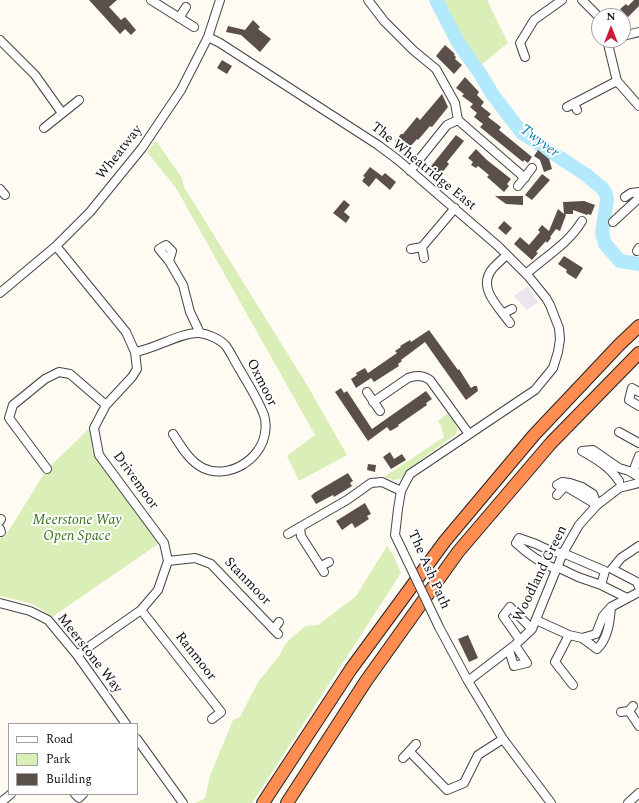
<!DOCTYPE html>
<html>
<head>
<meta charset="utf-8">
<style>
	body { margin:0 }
	#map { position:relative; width:639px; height:803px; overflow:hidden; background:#fffbf3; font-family:Spectral,serif }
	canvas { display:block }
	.legend { position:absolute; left:8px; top:723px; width:130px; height:72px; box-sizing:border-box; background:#fff; border:1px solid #9f9f9f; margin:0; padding:5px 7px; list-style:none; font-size:12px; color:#101010 }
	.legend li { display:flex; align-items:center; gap:8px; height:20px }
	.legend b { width:20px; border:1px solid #9f9f9f }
	.north { position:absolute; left:591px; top:8px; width:40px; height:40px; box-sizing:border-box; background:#fff; border:1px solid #9f9f9f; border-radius:50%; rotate:0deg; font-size:11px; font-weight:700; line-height:16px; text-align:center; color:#101010 }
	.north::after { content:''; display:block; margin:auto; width:14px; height:18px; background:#cf1836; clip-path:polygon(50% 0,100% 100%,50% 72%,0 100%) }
</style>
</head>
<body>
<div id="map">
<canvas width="639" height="803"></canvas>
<ul class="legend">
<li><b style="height:5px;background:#fff"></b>Road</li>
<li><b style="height:11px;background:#daeeb7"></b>Park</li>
<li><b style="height:11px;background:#5a4f4b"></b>Building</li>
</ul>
<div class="north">N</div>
</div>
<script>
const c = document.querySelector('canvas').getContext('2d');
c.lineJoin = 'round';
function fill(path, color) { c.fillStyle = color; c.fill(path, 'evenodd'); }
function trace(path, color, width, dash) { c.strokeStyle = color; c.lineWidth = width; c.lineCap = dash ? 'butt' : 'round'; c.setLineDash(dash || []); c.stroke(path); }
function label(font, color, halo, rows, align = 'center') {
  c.font = font + ' Spectral,serif'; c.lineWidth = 4; c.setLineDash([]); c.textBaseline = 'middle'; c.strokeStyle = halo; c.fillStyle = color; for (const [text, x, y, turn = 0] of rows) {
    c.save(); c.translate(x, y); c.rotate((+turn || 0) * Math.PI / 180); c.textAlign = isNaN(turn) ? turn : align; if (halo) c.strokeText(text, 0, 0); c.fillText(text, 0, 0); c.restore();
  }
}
fill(new Path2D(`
	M528 286 538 302 527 310 514 296Z`), '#ece4ef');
fill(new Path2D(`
	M434 0H487L508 43 477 68 456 43Z
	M156 141 182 178 184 187 307 385 347 455 299 481 287 456 315 435 176 188 147 152Z
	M448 413C452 419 460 426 456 434L418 462 401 479 393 480 384 477 444 437 441 426 438 421Z
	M89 429 93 454 161 542 52 617 33 604 0 596V538L6 535 47 469Z
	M387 546 392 553 401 573 252 803H196L205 798 210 776 233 720 240 717 258 682 279 656 286 643 305 626 318 625 356 596Z`), '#daeeb7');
trace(new Path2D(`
	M436 0 459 44 479 72 493 95 522 133 585 174 603 189 606 194 607 200 602 233 605 244 620 261 639 264`), '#b2e9fc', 14);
fill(new Path2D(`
	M89 0H117L109 7 121 20 125 17 136 30 131 35 125 29 120 34Z
	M634 0H639V6L628 17 620 9 626 4 628 6Z
	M253 20 260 27 258 29 271 39 260 52 241 35 226 32 228 26 245 30Z
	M445 45 455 54 454 55 456 57 455 59 462 65 454 74 436 56Z
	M222 60 232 66 227 74 217 68Z
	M465 77 479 92 477 95 484 102 481 106 491 114 488 117 501 127 499 130 532 157 528 163 524 160 523 162 480 127 483 124 474 117 477 113 470 107 473 104 462 96 464 94 456 88Z
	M442 94 448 107 432 127 430 126 418 140 417 139 408 149 403 145 401 147 395 141 401 134H403L417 117 420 120Z
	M456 135 464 141 447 162 449 164 441 174 438 172 435 176 428 170Z
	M476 149 487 160 511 179 507 184 509 186 504 192 487 177 489 175 478 166 476 168 471 165 473 162 468 158Z
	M538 150 549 159 552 169 544 172 540 160 534 156Z
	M370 167 382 176 385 173 396 182 390 190 376 178 369 187 362 181 365 177 363 176Z
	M542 174 550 180 532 200 525 195Z
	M495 196H523V205L506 204Z
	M344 200 350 205 344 212 350 217 346 223 333 213Z
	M584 201 595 205 591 215 588 214 587 215 573 210V214H565L566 215 560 231 556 229 550 237 551 238 547 243 546 241 536 252 538 253 532 260 514 244 520 237 529 245 540 232 538 230 542 225 549 231 558 209 564 214 563 202Z
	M504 221 512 228 506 235 498 228Z
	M564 256 583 268 576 279 568 274 566 272 567 270 558 264Z
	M429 330 458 370 459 369 471 388 474 386H477L478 391 466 400 425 342 401 360 402 361 398 364 399 366 374 382 371 378 356 388 351 379 357 375 356 373 365 368 368 373 397 353 395 351 401 347 400 346 410 340 411 342Z
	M341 388 344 393 347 391 372 429 426 391 432 399 426 403 427 405 398 425 399 426 394 429 390 431 387 427 368 441 335 392Z
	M390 452 394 459 402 454 406 460 391 469 383 457Z
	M368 464 376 465 375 472 367 470Z
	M348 473 353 481 350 483 352 486 334 497 333 495 316 504 311 496 314 493Z
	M365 503 371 514 367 516 369 519 355 528 352 523 342 530 336 521Z
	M468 635 478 658 469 662 458 639Z`), '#5a4f4b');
const minor = new Path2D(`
	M151 0 194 27
	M368 0 384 21 413 50 436 69 455 103 458 120 525 178
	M582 0 597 15 599 20
	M179 18 186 7
	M623 36 639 32
	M208 37 220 43 378 145 398 160 498 246 529 277 546 298 550 305 559 328 560 339 558 352 553 368 535 390 410 474 401 491 398 509 395 535 407 560
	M0 40 35 75 62 113
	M607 40 617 81 639 106
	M525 57 520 43 534 20 562 0
	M574 103 577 110
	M567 107 617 81
	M44 128 79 100
	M410 171 447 125 458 120
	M518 186 532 168
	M0 189 5 195
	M625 197 631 193 639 192
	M613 222 639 198
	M56 246 126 332 135 352 137 369 132 377 106 405 94 428 99 455 164 543 168 561 158 590 141 610 77 655
	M422 247 424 258
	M411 249 422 247 455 208
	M637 251 639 248
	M507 255C502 259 497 264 493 268 476 288 499 307 510 323
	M169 261 172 251 166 245 159 249 169 261 183 285 190 312 200 333
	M526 274C545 257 569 243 582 221
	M0 293 56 246 90 212 142 148 181 90 208 37 220 0
	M504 313 512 309
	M135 352C155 349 181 332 199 333 208 334 220 339 226 346 231 353 235 362 240 370 248 384 258 399 264 415 266 421 266 427 265 433 261 460 228 480 203 468 189 461 181 446 173 434
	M367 392 380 411
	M639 392 632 388 629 400 639 406
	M373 402 408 378C416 375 423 375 430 380L469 434
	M619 432 639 443
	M47 469 9 418 13 405 45 379 59 372 70 374 106 405
	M639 477 634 469 639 456
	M619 481C610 467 596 459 582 451L593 450 619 468 629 471 639 477
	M557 485 562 482 570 483 582 487 593 494 597 505
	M557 495 565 486 597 505
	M0 521 1 519
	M0 529 1 532
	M288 534 300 527
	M639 546 621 558 612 569 637 582 639 587
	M168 561 195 558 211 564 278 634
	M321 566 329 562
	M556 569C540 563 528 554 516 543L519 538 536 544 553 552 563 553 605 571 601 585 578 577 557 567
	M324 572 301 536 300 527 347 500 371 483 382 482 401 491
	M601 585 627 598
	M0 603 30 611 48 620 77 655 126 724
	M141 610 221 712 212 719
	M536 620 569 635 582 638 596 634 603 616 611 607 639 592
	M439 627 468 681 503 739 551 803
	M274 629 279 622
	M569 635 555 662 573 685
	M582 638 597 649C608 639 610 621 611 607
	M519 639 503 616 510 607 532 629
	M509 650 514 666 527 663 515 645
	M468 681 515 645 532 629 563 553 579 525 597 505 619 488 639 483
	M629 711 639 726
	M621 712 629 711 633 706
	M137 739 183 803
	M410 752 447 790 464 783 478 755 503 739
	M403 758 416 744
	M75 794 79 798 83 794
	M0 803 11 794
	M628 803 639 793`);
const highway = new Path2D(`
	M263 803 351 669 445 541 534 435 619 345 639 326
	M287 803 366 681 458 552 551 443 639 353`);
trace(minor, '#434343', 10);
trace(highway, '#212121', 14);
trace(minor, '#fff', 8);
trace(highway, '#ff8d51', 12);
const minorBridge = new Path2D(`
	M407 560 439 627`);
trace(minorBridge, '#434343', 10, []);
trace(minorBridge, '#fff', 8);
label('14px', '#101010', '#fff', [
	["Wheatway",120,153,-52],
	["The Wheatridge East",423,167,39],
	["Oxmoor",261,383,63],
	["Drivemoor",135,481,54],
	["The Ash Path",428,570,66],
	["Woodland Green",541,574,-64],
	["Stanmoor",247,582,46],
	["Meerstone Way",89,654,52],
	["Ranmoor",195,657,52]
]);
label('italic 14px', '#347018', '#fff', [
	["Meerstone Way",77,521],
	["Open Space",77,537]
]);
label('italic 15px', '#0b7ab0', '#fff', [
	["Twyver",539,142,37]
]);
</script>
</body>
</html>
